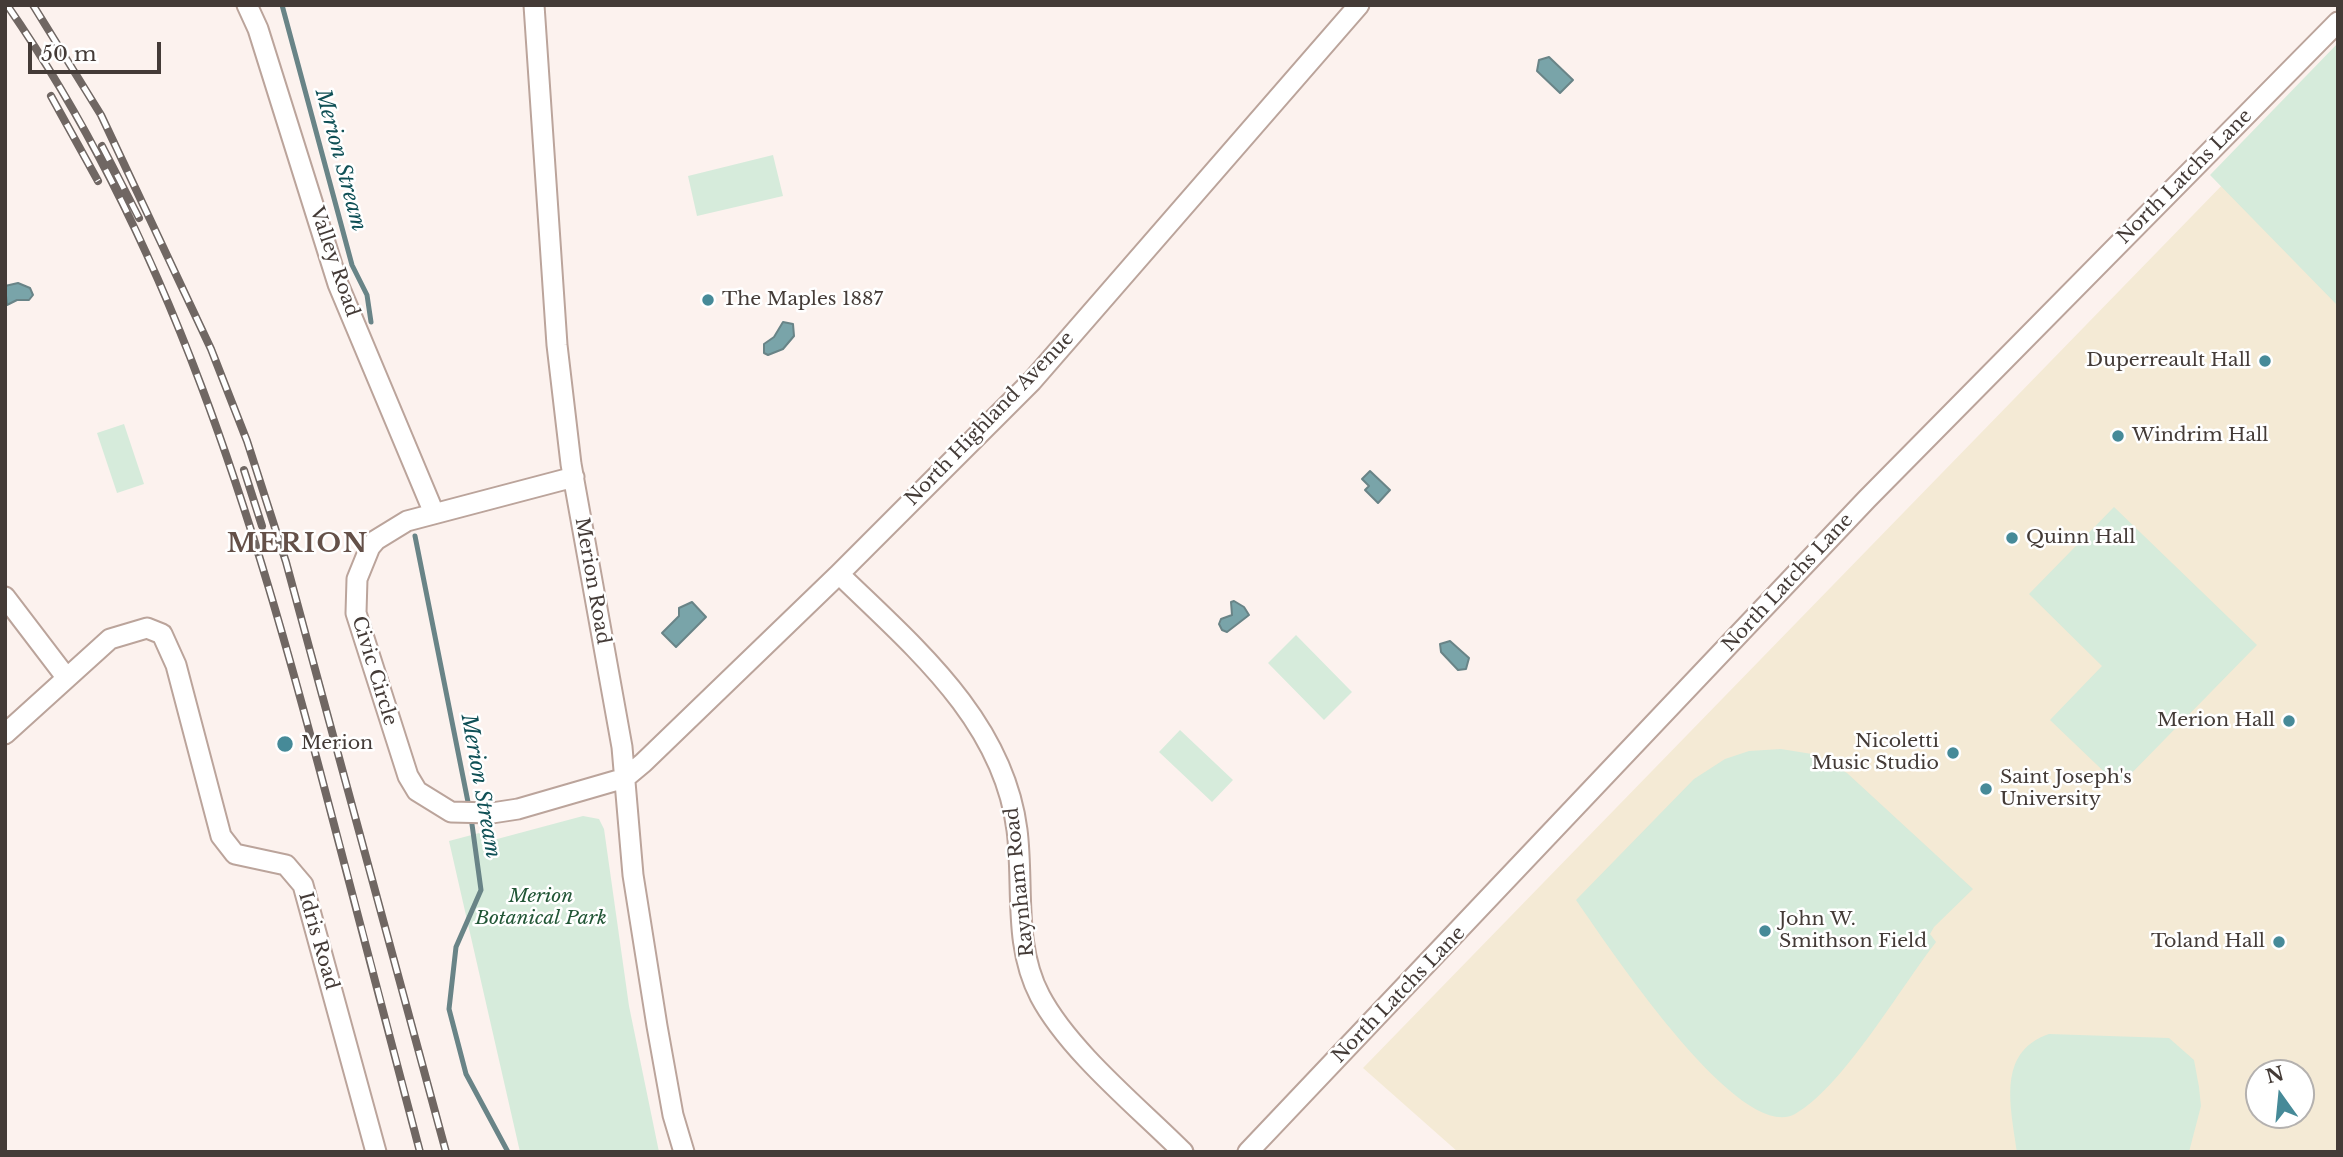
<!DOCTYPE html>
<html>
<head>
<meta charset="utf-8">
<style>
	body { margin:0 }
	#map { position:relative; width:2343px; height:1157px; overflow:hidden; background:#fcf2ee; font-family:"Libre Baskerville",serif }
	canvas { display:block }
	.frame { position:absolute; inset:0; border:7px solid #443b37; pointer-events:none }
	.north { position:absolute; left:2245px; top:1059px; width:70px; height:70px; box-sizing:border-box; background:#fff; border:2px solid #b4b1af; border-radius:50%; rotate:345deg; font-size:19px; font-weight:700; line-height:28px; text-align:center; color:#443b37 }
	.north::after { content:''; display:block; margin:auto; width:24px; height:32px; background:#468a98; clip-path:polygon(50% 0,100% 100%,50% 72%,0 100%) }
	.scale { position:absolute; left:28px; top:42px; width:133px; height:32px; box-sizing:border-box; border:4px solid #443b37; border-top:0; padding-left:9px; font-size:21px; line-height:24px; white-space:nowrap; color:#443b37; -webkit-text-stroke:5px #fff; paint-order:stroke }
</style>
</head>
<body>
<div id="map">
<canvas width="2343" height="1157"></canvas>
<div class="frame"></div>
<div class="north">N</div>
<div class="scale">50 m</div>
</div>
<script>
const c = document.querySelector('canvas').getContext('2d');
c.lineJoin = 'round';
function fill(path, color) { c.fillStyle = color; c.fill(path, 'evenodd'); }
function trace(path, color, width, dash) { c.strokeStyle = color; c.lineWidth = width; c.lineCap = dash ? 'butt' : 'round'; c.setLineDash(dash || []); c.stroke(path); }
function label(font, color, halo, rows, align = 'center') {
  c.font = font + ' "Libre Baskerville",serif'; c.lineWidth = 5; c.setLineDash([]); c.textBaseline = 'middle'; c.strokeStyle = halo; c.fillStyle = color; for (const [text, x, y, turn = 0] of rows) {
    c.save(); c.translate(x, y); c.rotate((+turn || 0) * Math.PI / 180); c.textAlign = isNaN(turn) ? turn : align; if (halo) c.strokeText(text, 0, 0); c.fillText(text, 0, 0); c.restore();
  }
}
fill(new Path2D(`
	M2338 66V1152H1458L1363 1068ZM2259 1073H2301V1115H2259Z`), '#f4ead5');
fill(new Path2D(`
	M2338 43V306L2210 175Z
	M773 155 783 196 697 216 688 176Z
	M124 424 144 484 117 493 97 433Z
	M2114 507 2257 645 2119 786 2050 720 2102 666 2029 594Z
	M1296 635 1352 692 1324 720 1268 663Z
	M1180 730 1233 780 1212 802 1159 752Z
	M1781 749 1812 754 1847 773 1973 889 1934 927 1930 934 1936 942C1901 987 1842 1088 1795 1114 1738 1145 1605 941 1576 900L1694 779 1725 759 1749 751Z
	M583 816 599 819 604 829 629 1006 659 1152H520L449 841 483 832 486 842Z
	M2049 1034 2169 1038 2194 1060 2199 1087 2201 1106 2189 1152H2017C2011 1107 1996 1052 2049 1034Z`), '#d6ebdb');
const water = new Path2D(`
	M1549 57 1573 80 1560 93 1537 71 1539 60Z
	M18 283 30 288 33 295 29 300H17L7 305 5 286Z
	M783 322 793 324 794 336 783 349 768 355 764 353V344L774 337Z
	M1370 471 1390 490 1378 503 1365 490 1369 486 1362 479Z
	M1234 601 1244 607 1249 615 1227 632 1222 630 1219 624 1221 619 1232 615 1231 602Z
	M692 602 706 617 676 647 662 633 679 616V608Z
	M1450 641 1469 658 1466 669 1458 670 1441 652 1440 644Z`);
fill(water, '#79a4a9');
trace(water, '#698487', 2);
trace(new Path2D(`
	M282 5 352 265 367 295 371 322
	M415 536 469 807
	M471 817 481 890 456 947 449 1009 466 1074 508 1152`), '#698487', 5);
const minor = new Path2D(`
	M247 5 258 29 338 284 434 513
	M534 5 557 345 571 464 622 747 633 875 657 1026 673 1115 684 1152
	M574 477 407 521 376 540 370 547 357 579 356 613 408 776 417 791 451 812 492 813 518 809 625 778 643 763 839 574 1032 381 1359 5
	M839 574C913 646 1003 720 1017 830 1024 885 1013 945 1040 996 1069 1051 1138 1107 1183 1152
	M5 597 66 677
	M5 734 110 639 147 628 162 634 176 665 221 836 235 854 286 865 303 885 376 1152
	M1248 1152 1867 499 2338 22`);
trace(minor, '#bba49b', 23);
trace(minor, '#fff', 19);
const rail = new Path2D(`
	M7 5C171 242 254 519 326 794 358 914 389 1033 420 1152
	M33 5 101 115 211 349 247 441 286 562 446 1152
	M51 96 98 181
	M102 146 139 218
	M244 470 262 526`);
trace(rail, '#706763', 8);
trace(rail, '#fff', 5, [16]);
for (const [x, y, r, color] of [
	[708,300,7,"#468a98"],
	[2265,361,7,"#468a98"],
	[2118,436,7,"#468a98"],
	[2012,538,7,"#468a98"],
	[2289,721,7,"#468a98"],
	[285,744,9,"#468a98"],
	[1953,753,7,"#468a98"],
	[1986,789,7,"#468a98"],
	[1765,931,7,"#468a98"],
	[2279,942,7,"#468a98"]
]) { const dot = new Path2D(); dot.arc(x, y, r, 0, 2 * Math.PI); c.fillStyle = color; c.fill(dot); trace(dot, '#fff', 2.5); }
label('19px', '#443b37', '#fff', [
	["North Latchs Lane",2185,177,-45],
	["Valley Road",334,262,71],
	["North Highland Avenue",990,419,-46],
	["Merion Road",592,581,80],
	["North Latchs Lane",1788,583,-47],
	["Civic Circle",374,671,73],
	["Raynham Road",1020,882,-96],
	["Idris Road",318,941,74],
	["North Latchs Lane",1399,995,-46]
]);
label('19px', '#443b37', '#fff', [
	["The Maples 1887",722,300],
	["Duperreault Hall",2251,361,"right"],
	["Windrim Hall",2132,436],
	["Quinn Hall",2026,538],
	["Merion Hall",2275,721,"right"],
	["Nicoletti",1939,742,"right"],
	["Music Studio",1939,764,"right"],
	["Merion",301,744],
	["Saint Joseph's",2000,778],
	["University",2000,800],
	["John W.",1779,920],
	["Smithson Field",1779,942],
	["Toland Hall",2265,942,"right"]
], 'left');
label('italic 19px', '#225636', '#fff', [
	["Merion",541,897],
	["Botanical Park",541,919]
]);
label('italic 21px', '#0f5056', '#fff', [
	["Merion Stream",340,160,75],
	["Merion Stream",480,786,80]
]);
c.letterSpacing = '2px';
label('bold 26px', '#645048', '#fff', [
	["MERION",298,545]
]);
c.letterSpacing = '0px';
</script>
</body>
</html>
